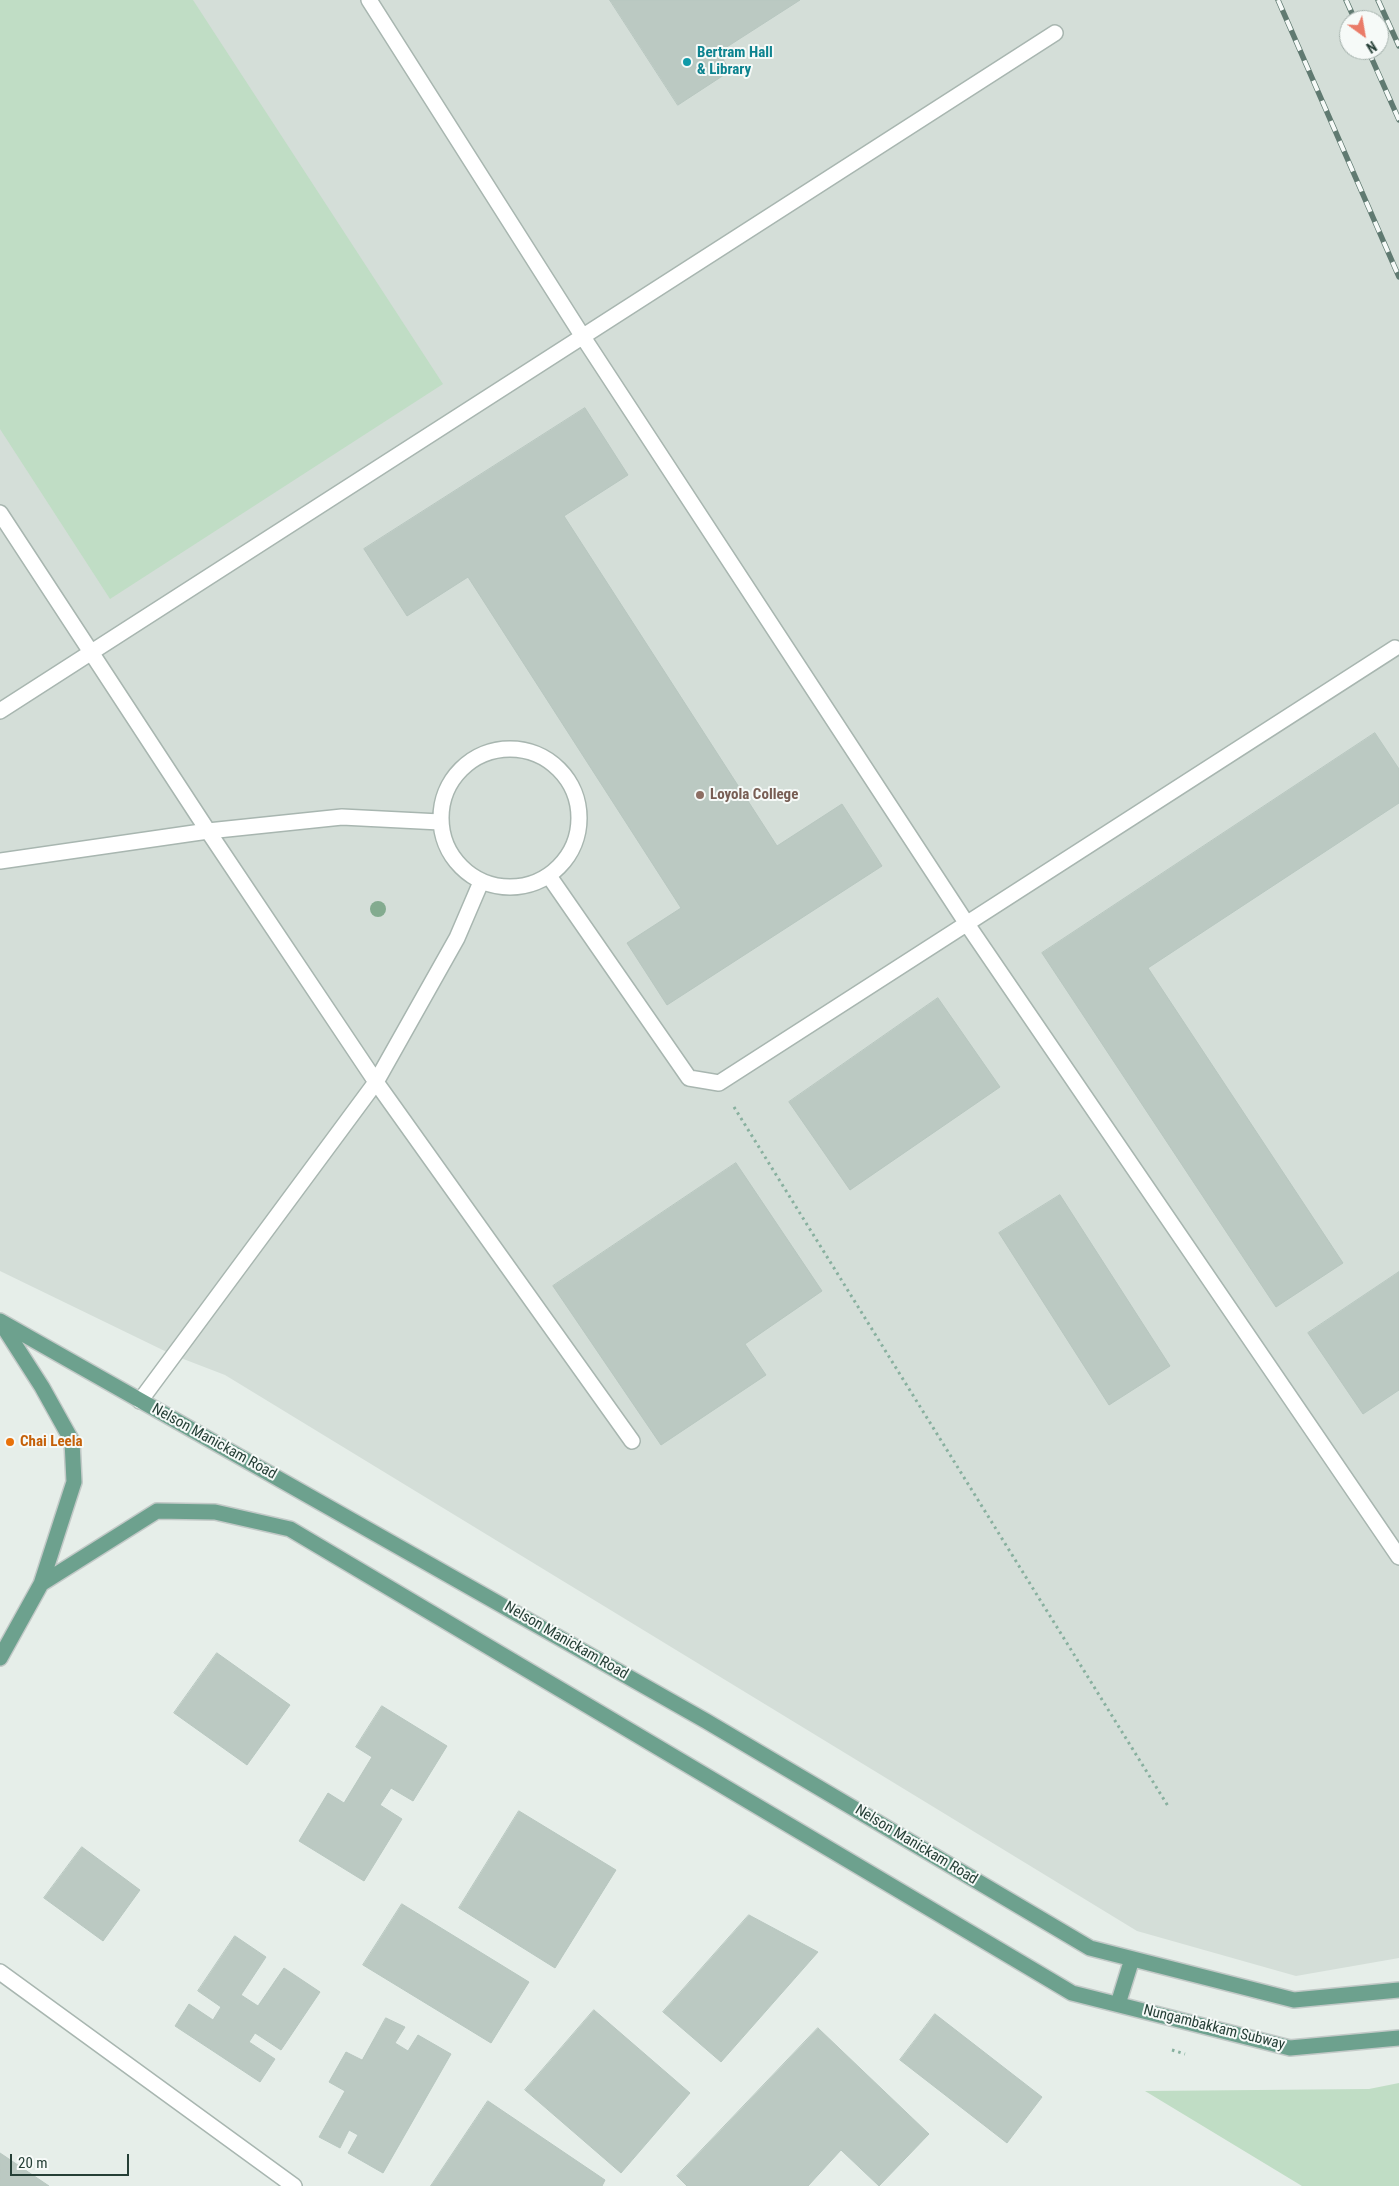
<!DOCTYPE html>
<html>
<head>
<meta charset="utf-8">
<style>
	body { margin:0 }
	#map { position:relative; width:1399px; height:2186px; overflow:hidden; background:#e6eee9; font-family:"Roboto Condensed",sans-serif }
	canvas { display:block }
	.north { position:absolute; left:1339px; top:10px; width:50px; height:50px; box-sizing:border-box; background:#f6faf8; border:1px solid #a2afaa; border-radius:50%; rotate:148deg; font-size:14px; font-weight:700; line-height:20px; text-align:center; color:#253f36 }
	.north::after { content:''; display:block; margin:auto; width:18px; height:22px; background:#ea7b68; clip-path:polygon(50% 0,100% 100%,50% 72%,0 100%) }
	.scale { position:absolute; left:10px; top:2154px; width:119px; height:22px; box-sizing:border-box; border:2px solid #253f36; border-top:0; padding-left:6px; font-size:15px; line-height:18px; white-space:nowrap; color:#253f36; -webkit-text-stroke:4px #f6faf8; paint-order:stroke }
</style>
</head>
<body>
<div id="map">
<canvas width="1399" height="2186"></canvas>
<div class="north">N</div>
<div class="scale">20 m</div>
</div>
<script>
const c = document.querySelector('canvas').getContext('2d');
c.lineJoin = 'round';
function fill(path, color) { c.fillStyle = color; c.fill(path, 'evenodd'); }
function trace(path, color, width, dash) { c.strokeStyle = color; c.lineWidth = width; c.lineCap = dash ? 'butt' : 'round'; c.setLineDash(dash || []); c.stroke(path); }
function label(font, color, halo, rows, align = 'center') {
  c.font = font + ' "Roboto Condensed",sans-serif'; c.lineWidth = 4; c.setLineDash([]); c.textBaseline = 'middle'; c.strokeStyle = halo; c.fillStyle = color; for (const [text, x, y, turn = 0] of rows) {
    c.save(); c.translate(x, y); c.rotate((+turn || 0) * Math.PI / 180); c.textAlign = isNaN(turn) ? turn : align; if (halo) c.strokeText(text, 0, 0); c.fillText(text, 0, 0); c.restore();
  }
}
fill(new Path2D(`
	M0 0H1399V1958L1296 1976 1137 1931 225 1375 173 1355 0 1271ZM1349 20H1379V50H1349Z`), '#d4ded8');
fill(new Path2D(`
	M0 0H193L443 384 110 599 0 429Z
	M1399 2083V2186H1302L1145 2091 1369 2089Z`), '#c0ddc5');
const building = new Path2D(`
	M610 0H800L719 52 730 71 678 105Z
	M585 408 628 475 564 516 777 846 842 804 882 866 667 1005 627 943 681 908 468 577 407 616 364 549Z
	M1375 733 1399 769V803L1148 968 1343 1263 1276 1307 1042 953Z
	M938 998 1000 1087 850 1190 789 1102Z
	M736 1163 822 1291 745 1344 766 1375 661 1445 553 1286Z
	M1060 1195 1170 1366 1109 1405 999 1233Z
	M1399 1272V1390L1363 1414 1308 1333Z
	M217 1653 290 1705 247 1765 174 1713Z
	M382 1706 447 1746 413 1801 391 1788 380 1805 402 1819 364 1881 299 1841 328 1793 344 1803 372 1757 356 1747Z
	M519 1811 616 1870 555 1968 459 1908Z
	M82 1847 140 1890 103 1941 44 1898Z
	M402 1904 529 1982 491 2043 363 1965Z
	M749 1915 818 1952 721 2062 663 2012Z
	M235 1936 266 1957 241 1995 258 2006 284 1968 320 1992 281 2050 255 2033 249 2042 275 2059 260 2082 175 2026 189 2004 213 2020 221 2007 198 1991Z
	M594 2010 690 2093 621 2173 525 2090Z
	M935 2014 1042 2097 1007 2143 900 2060Z
	M386 2018 405 2027 395 2043 408 2051 418 2035 451 2054 383 2173 348 2153 358 2135 349 2130 340 2148 319 2137 345 2091 329 2082 346 2052 362 2060Z
	M818 2028 929 2134 879 2186 841 2150 808 2186H687L677 2176Z
	M488 2101 605 2180 602 2186H431Z
	M0 2153 49 2186H0Z`);
fill(building, '#bbc9c2');
trace(building, '#b8c7c0', 1);
const minor = new Path2D(`
	M369 0 583 337 967 924 1399 1557
	M0 513 208 831 376 1082 140 1401
	M0 711 1055 33
	M441 818a69 69 0 1 1 138 0a69 69 0 1 1-138 0Z
	M0 861 208 831 342 817 440 822
	M549 876 689 1078 719 1083 1395 648
	M481 882 457 938 376 1082 632 1441
	M0 1972 294 2186`);
const major = new Path2D(`
	M0 1321 706 1721 1090 1948 1294 2000 1399 1990
	M41 1584 157 1511 215 1512 290 1529 1072 1993 1290 2048 1399 2038
	M0 1658 41 1584 74 1482 72 1441 42 1387 1 1323
	M1118 2004 1132 1959`);
trace(minor, '#a8b6b0', 18);
trace(major, '#c2c9c7', 18);
trace(new Path2D(`
	M734 1107 1168 1806
	M1172 2050 1185 2054`), '#88b09f', 3, [2.5, 4]);
trace(minor, '#fff', 15);
trace(major, '#6da18e', 15);
const rail = new Path2D(`
	M1278 0 1399 277
	M1346 0 1355 20
	M1378 0 1399 46
	M1368 50 1399 120`);
trace(rail, '#607a71', 5.5);
trace(rail, '#f6faf8', 4, [11]);
c.fillStyle = '#83ab8f';
for (const [x, y] of [
	[378,909]
]) { c.beginPath(); c.arc(x, y, 8, 0, 2 * Math.PI); c.fill(); }
for (const [x, y, r, color] of [
	[687,62,5,"#0f9aa8"],
	[700,795,5,"#8d6e63"],
	[10,1442,5,"#e8710a"]
]) { const dot = new Path2D(); dot.arc(x, y, r, 0, 2 * Math.PI); c.fillStyle = color; c.fill(dot); trace(dot, '#f6faf8', 2); }
label('bold 15px', '#0d838f', '#f6faf8', [
	["Bertram Hall",697,53],
	["& Library",697,70]
], 'left');
label('bold 15px', '#785e54', '#f6faf8', [
	["Loyola College",710,795]
], 'left');
label('bold 15px', '#c56008', '#f6faf8', [
	["Chai Leela",20,1442]
], 'left');
label('15px', '#253f36', '#f6faf8', [
	["Nelson Manickam Road",214,1442,29],
	["Nelson Manickam Road",566,1641,30],
	["Nelson Manickam Road",916,1845,31],
	["Nungambakkam Subway",1214,2028,14]
]);
</script>
</body>
</html>
